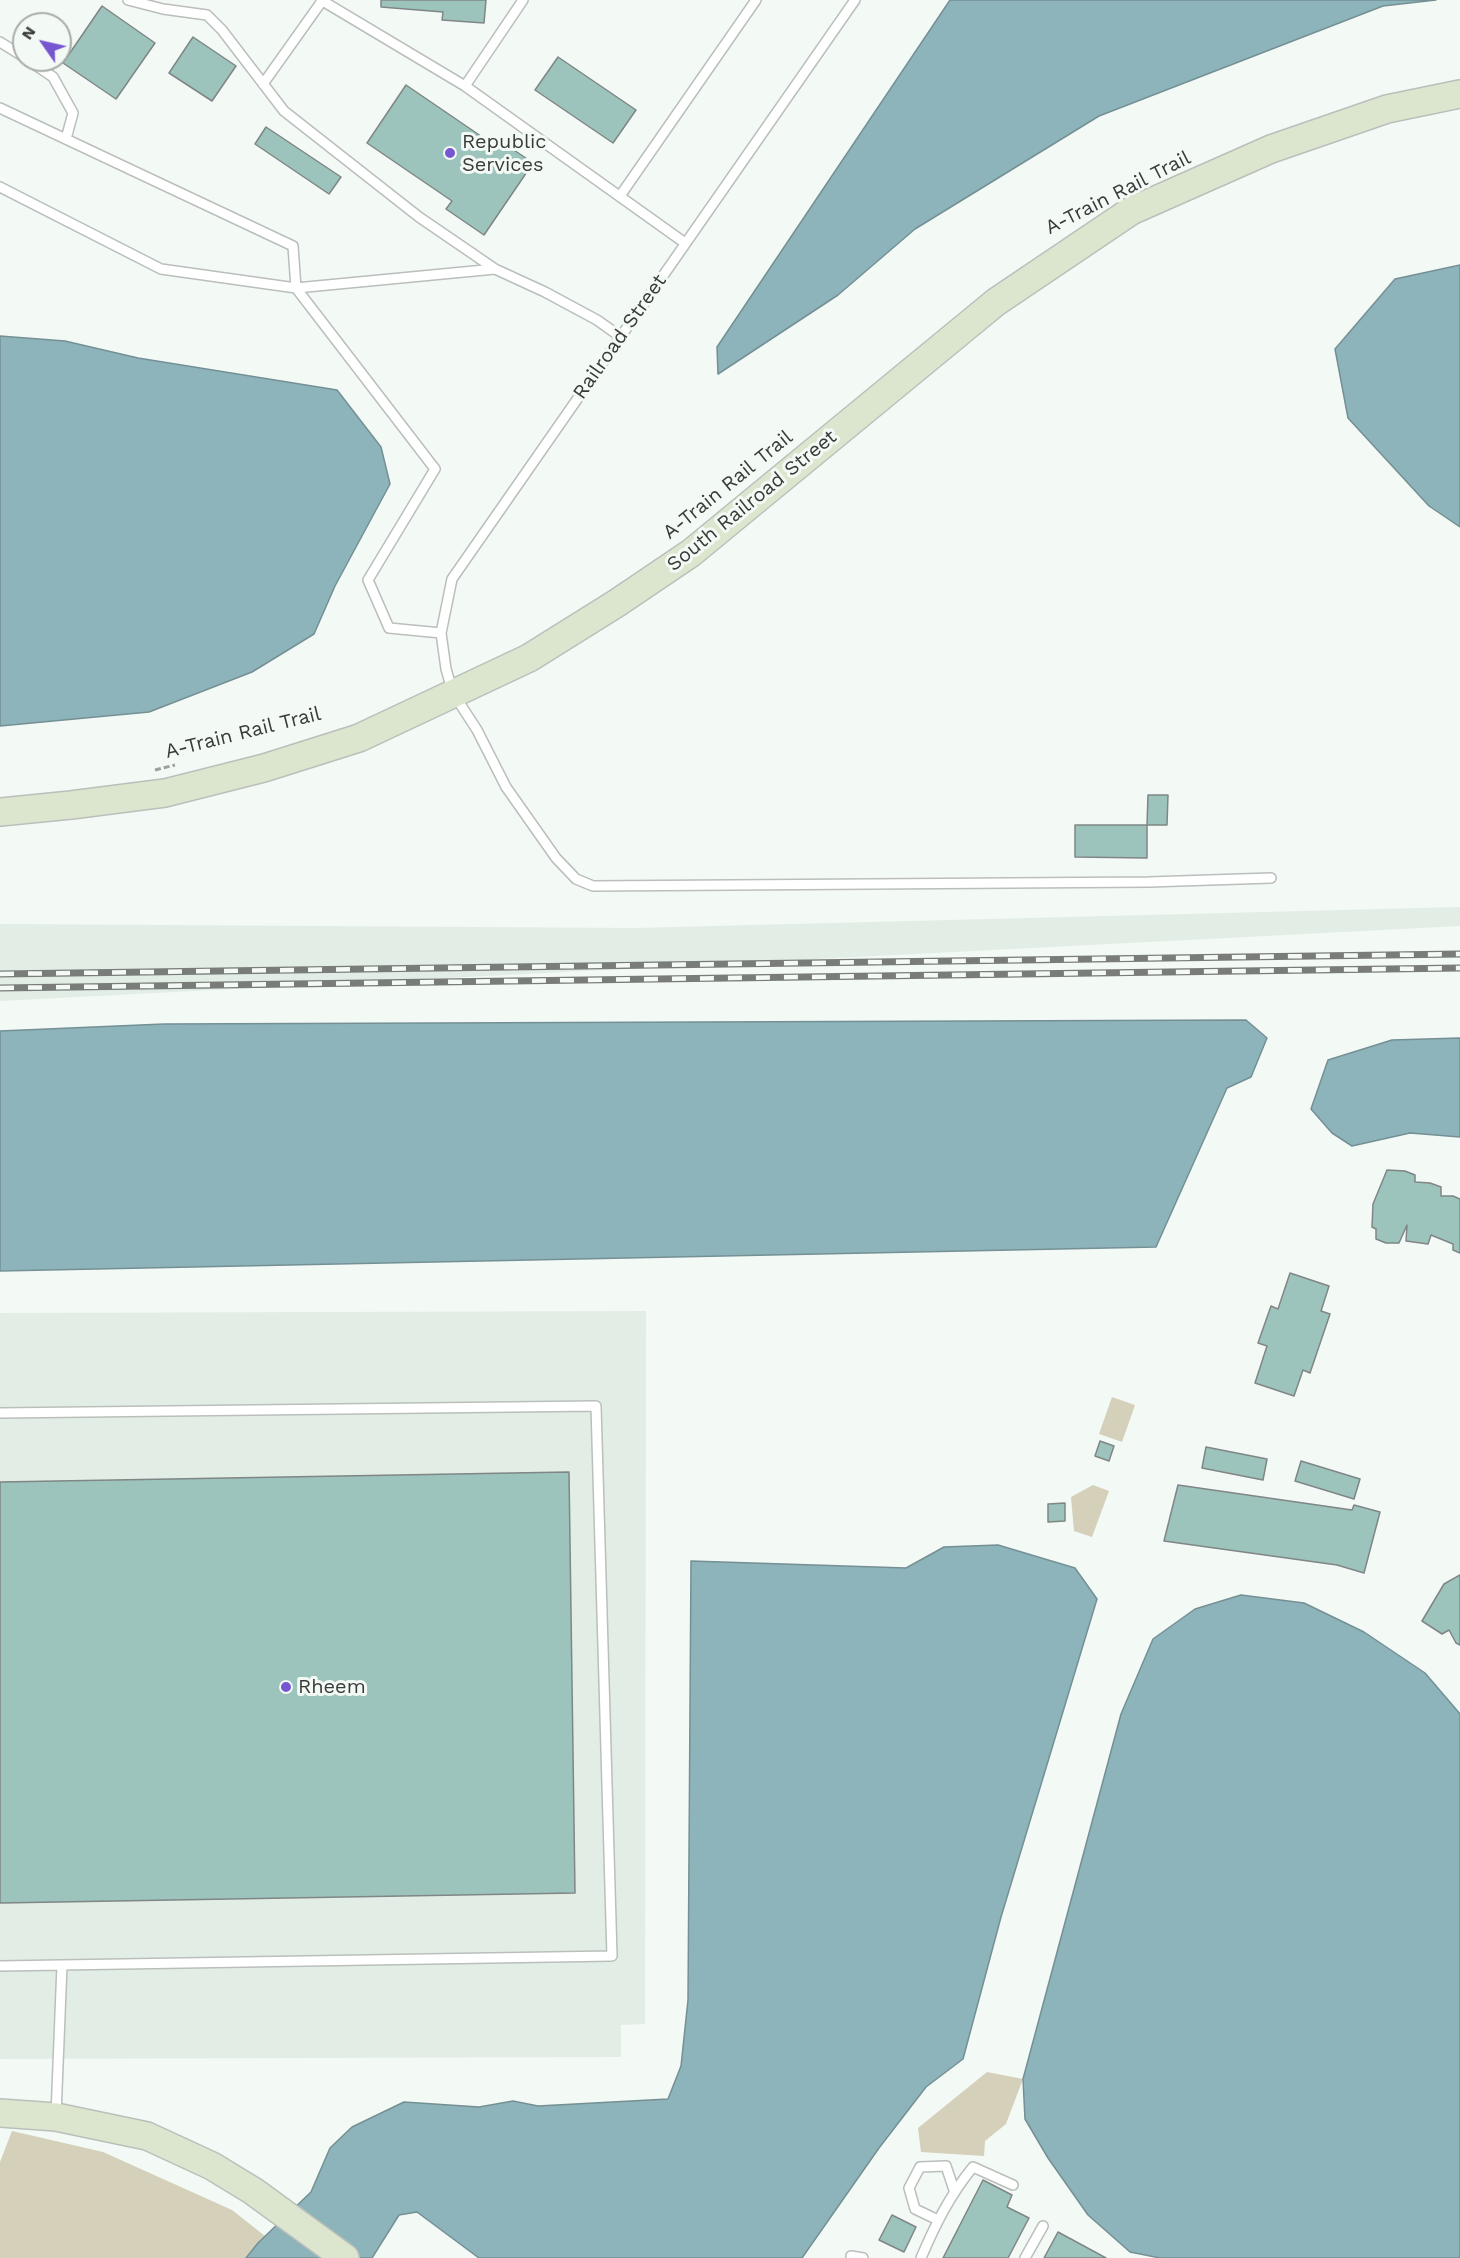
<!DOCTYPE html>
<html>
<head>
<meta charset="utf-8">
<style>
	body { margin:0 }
	#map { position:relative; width:1460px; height:2258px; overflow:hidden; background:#f3f9f5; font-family:"Work Sans",sans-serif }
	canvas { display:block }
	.north { position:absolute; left:12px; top:12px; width:60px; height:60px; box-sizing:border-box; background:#f3f9f5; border:2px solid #a9adaa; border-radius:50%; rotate:304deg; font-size:16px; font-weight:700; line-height:24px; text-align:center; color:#393b39 }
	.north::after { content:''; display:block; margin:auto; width:21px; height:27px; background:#7757d1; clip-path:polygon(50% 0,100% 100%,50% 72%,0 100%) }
</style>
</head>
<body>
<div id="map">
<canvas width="1460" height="2258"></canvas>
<div class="north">N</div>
</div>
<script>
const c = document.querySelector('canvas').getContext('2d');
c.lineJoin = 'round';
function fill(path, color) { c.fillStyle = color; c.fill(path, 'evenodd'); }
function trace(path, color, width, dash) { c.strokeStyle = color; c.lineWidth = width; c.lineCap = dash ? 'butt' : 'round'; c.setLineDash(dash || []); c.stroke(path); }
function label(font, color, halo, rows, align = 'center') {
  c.font = font + ' "Work Sans",sans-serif'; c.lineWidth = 6; c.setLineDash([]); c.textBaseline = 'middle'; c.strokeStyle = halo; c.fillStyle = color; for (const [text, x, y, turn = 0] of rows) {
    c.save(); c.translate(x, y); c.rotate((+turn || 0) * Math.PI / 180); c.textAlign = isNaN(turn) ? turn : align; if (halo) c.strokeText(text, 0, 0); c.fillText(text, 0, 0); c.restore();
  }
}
fill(new Path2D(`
	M1460 907V926L0 1001V924L635 928Z
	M646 1311 645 2024 621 2025V2057L0 2059V1313Z`), '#e2eee5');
fill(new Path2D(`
	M1112 1397 1135 1405 1122 1442 1099 1434Z
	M1093 1485 1109 1491 1092 1537 1074 1531 1071 1497Z
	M987 2072 1023 2079 1006 2124 985 2141 984 2156 921 2152 918 2128Z
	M12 2131 103 2152 232 2210 293 2258H0V2162Z`), '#d4d0ba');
const water = new Path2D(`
	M950 0H1436L1383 6 1099 116 915 229 838 295 718 374 717 347Z
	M1460 265V527L1429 506 1348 418 1335 349 1395 279Z
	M0 336 65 341 138 358 337 390 381 447 390 484 335 586 314 634 252 672 149 712 0 726Z
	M1246 1020 1267 1038 1251 1077 1227 1088 1156 1247 0 1271V1031L164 1024Z
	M1460 1038V1137L1410 1133 1352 1146 1332 1133 1311 1109 1328 1060 1392 1040Z
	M998 1545 1075 1568 1097 1599 1001 1917 963 2059 926 2087 879 2148 802 2258H479L417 2212 399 2215 372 2258H246L258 2243 311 2192 330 2148 352 2127 404 2102 479 2107 513 2101 538 2106 668 2099 681 2066 688 2000 691 1561 906 1568 944 1547Z
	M1241 1595 1304 1603 1364 1632 1425 1673 1460 1714V2258H1160L1130 2252 1088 2215 1048 2158 1025 2119 1023 2079 1121 1714 1153 1639 1195 1609Z`);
fill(water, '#8eb4bb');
trace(water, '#749094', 1.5);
const building = new Path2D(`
	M381 0H486L484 23 442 20 443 12 381 7Z
	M102 6 155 43 116 99 63 63Z
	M193 37 236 66 212 101 169 73Z
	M558 57 636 110 613 143 535 90Z
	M406 85 491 143 495 137 533 163 484 235 446 209 452 201 367 143Z
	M266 127 341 177 329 194 255 144Z
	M1148 795H1168L1167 825H1147Z
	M1075 825H1147V858L1075 857Z
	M1387 1170 1405 1171 1415 1175V1182L1430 1183 1441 1187V1196H1453L1460 1199V1253L1453 1250V1244L1431 1235 1428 1244 1406 1241 1407 1225 1399 1243H1386L1376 1239V1229L1372 1227 1373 1204Z
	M1290 1273 1329 1286 1321 1311 1330 1314 1310 1373 1303 1370 1294 1396 1255 1383 1267 1346 1258 1343 1271 1306 1278 1309Z
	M1100 1441 1114 1446 1109 1461 1095 1456Z
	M1206 1447 1267 1459 1263 1480 1202 1468Z
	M1301 1461 1360 1479 1354 1499 1295 1481Z
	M569 1472 575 1893 0 1903V1482Z
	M1178 1485 1352 1510 1354 1505 1380 1512 1364 1573 1337 1565 1164 1541Z
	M1065 1503V1521L1048 1522V1504Z
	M1460 1575V1645L1456 1643 1449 1630 1442 1634 1422 1621 1444 1584Z
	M983 2180 1012 2195 1007 2207 1029 2218 1008 2258H943Z
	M892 2215 916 2227 904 2252 879 2240Z
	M1058 2232 1106 2258H1044Z`);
fill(building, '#9dc4bc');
trace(building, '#7f8685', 1.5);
const lane = new Path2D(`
	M128 0 163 9 207 15 222 30 284 111 419 217 495 269 545 292 597 320 621 337
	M321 0 465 86 685 243
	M855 0 452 579 441 633 446 669 453 693 477 730 506 787 556 858 576 879 593 886 1149 882 1271 878
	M0 42 24 57
	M28 60 53 77 73 113 66 139
	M263 84 322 1
	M465 86 523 0
	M0 108 293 246 296 288 495 269
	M0 187 161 269 296 288 435 469 368 580 389 628 441 633
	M620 196 756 0
	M0 1413 596 1406 612 1956 0 1966
	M56 2115 62 1965
	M938 2220 915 2209 909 2188 920 2167 946 2166 954 2190
	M851 2256 863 2258
	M921 2258C935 2225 950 2195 973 2167L1013 2185
	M1025 2258 1043 2226`);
const secondary = new Path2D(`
	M0 812 71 805 165 793 264 768 359 738 529 658 617 603 691 553 996 302 1131 211 1271 149 1387 109 1460 94
	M0 2113 56 2117 147 2136 212 2166 253 2191 345 2258`);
trace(lane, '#babfbb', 12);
trace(secondary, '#babfbb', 30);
trace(new Path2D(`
	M155 770 175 765`), '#9da19e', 3, [6, 3]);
trace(lane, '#fff', 9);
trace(secondary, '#dce6ce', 27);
const rail = new Path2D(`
	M0 974 1460 954
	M0 988 1460 968`);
trace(rail, '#797c79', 7);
trace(rail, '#f3f9f5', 4.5, [14]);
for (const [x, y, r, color] of [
	[450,153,6,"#7757d1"],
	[286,1687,6,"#7757d1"]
]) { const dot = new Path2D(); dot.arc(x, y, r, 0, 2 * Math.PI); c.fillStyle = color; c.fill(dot); trace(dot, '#f3f9f5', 2); }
label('20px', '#393b39', '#f3f9f5', [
	["Republic",462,142],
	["Services",462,165],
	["Rheem",298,1687]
], 'left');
label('20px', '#393b39', '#f3f9f5', [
	["A-Train Rail Trail",1118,193,-27],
	["Railroad Street",620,337,-55],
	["A-Train Rail Trail",728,485,-39],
	["South Railroad Street",752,501,-39],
	["A-Train Rail Trail",243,733,-14]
]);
</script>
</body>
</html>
